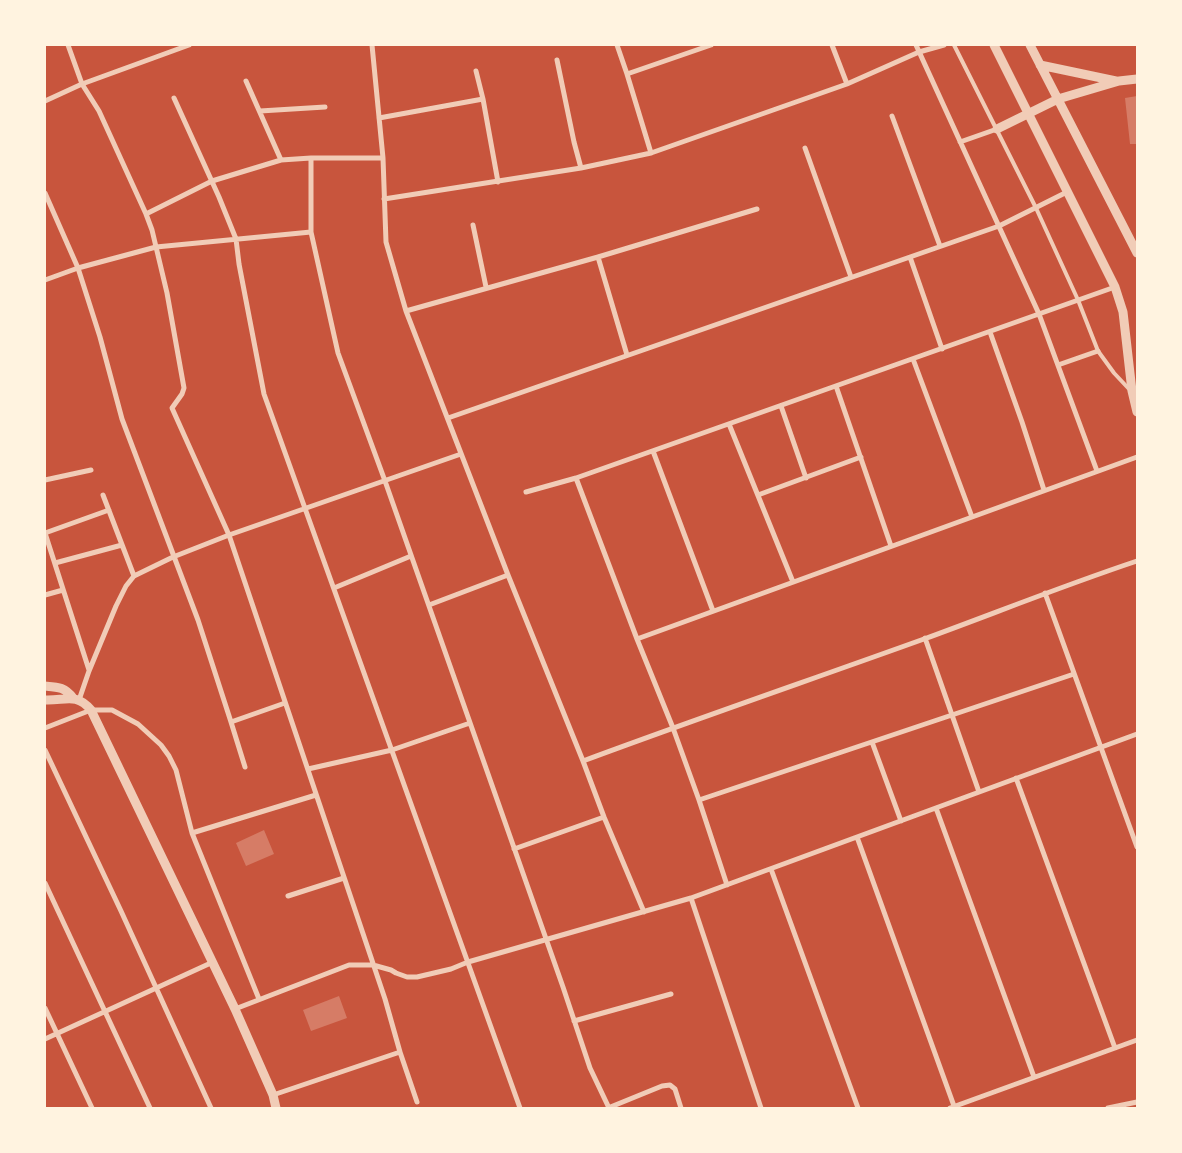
<!DOCTYPE html>
<html>
<head>
<meta charset="utf-8">
<style>
	body { margin:0 }
	#map { position:relative; width:1182px; height:1153px; overflow:hidden; background:#c8553d; font-family:Roboto,sans-serif }
	canvas { display:block }
	.frame { position:absolute; inset:0; border:46px solid #fff3e0; pointer-events:none }
</style>
</head>
<body>
<div id="map">
<canvas width="1182" height="1153"></canvas>
<div class="frame"></div>
</div>
<script>
const c = document.querySelector('canvas').getContext('2d');
c.lineJoin = 'round';
function fill(path, color) { c.fillStyle = color; c.fill(path, 'evenodd'); }
function trace(path, color, width, dash) { c.strokeStyle = color; c.lineWidth = width; c.lineCap = dash ? 'butt' : 'round'; c.setLineDash(dash || []); c.stroke(path); }
fill(new Path2D(`
	M1137 96V144H1130L1125 98Z
	M264 830 274 854 246 866 236 843Z
	M339 996 347 1018 311 1031 303 1010Z`), '#d67c66');
trace(new Path2D(`
	M954 45 1036 208 1078 300 1098 351 1114 373 1129 389`), '#f1ccb7', 4);
trace(new Path2D(`
	M68 45 82 84 99 111 146 214 152 230 167 293 184 388 182 394 172 408 229 535 385 999 400 1052 273 1095
	M372 45 383 158 386 242 406 311 508 575 583 761 604 817 644 912
	M617 45 627 74 651 153
	M832 45 847 84
	M916 45 1039 314 1097 471
	M557 60 574 142 581 168
	M476 71 483 99 498 182
	M627 74 711 45
	M246 81 281 160
	M174 98 219 197 236 239 239 264 264 394 520 1108
	M45 101 82 84 189 45
	M260 111 325 107
	M892 116 940 246
	M379 118 483 99
	M960 142 997 129
	M805 148 851 277
	M45 193 78 268 156 247 311 232 338 353 385 481 563 987 590 1068 609 1108
	M384 199 581 168 651 153 847 84 919 52 944 45
	M146 214 212 181 281 160 311 158
	M473 225 486 287
	M311 232V158H383
	M598 257 627 355
	M910 257 942 349
	M45 280 78 268 100 337 122 419 198 620 231 722 285 703
	M406 311 598 257 757 209
	M990 332 1022 422 1044 490
	M913 359 972 517
	M1058 365 1098 351
	M836 386 891 546
	M781 406 806 478
	M448 418 999 226 1067 192
	M729 424 793 582
	M653 451 713 611
	M576 478 637 639
	M45 480 91 470
	M526 492 576 478 1115 287
	M103 495 134 576
	M758 495 861 457
	M45 533 89 670
	M45 533 109 510
	M55 563 122 545
	M334 588 411 556
	M1045 593 1137 847
	M45 595 63 590
	M429 605 508 575
	M925 638 979 792
	M79 700 89 671 116 606 126 586 134 576 173 557 229 535 461 454
	M231 722 245 767
	M45 728 91 710H112L138 724 161 745 169 756 176 770 192 833 259 999
	M872 742 901 821
	M45 750 121 911 211 1108
	M583 761C696 719 810 680 924 639 995 613 1065 585 1137 561
	M308 769 392 750 470 723
	M1016 778 1115 1048
	M699 800 673 728 637 639 1137 457
	M936 808 1034 1077
	M192 833 316 795
	M857 837 954 1106
	M514 849 604 817
	M771 869 858 1108
	M45 883 150 1108
	M727 885 699 800 1074 674
	M288 896 344 878
	M691 898 761 1108
	M45 1008 92 1108
	M235 1009 349 965H373L391 970 396 973 407 977H417L451 969 468 962 691 898 1137 734
	M574 1021 671 994
	M45 1039 213 962
	M400 1052 417 1102
	M608 1108 662 1086 670 1085 675 1089 681 1108
	M950 1108 1137 1040
	M1108 1108 1137 1102`), '#f1ccb7', 5);
trace(new Path2D(`
	M994 45 1115 287 1123 312 1132 391 1137 412
	M1030 45 1137 253
	M1040 65 1116 81
	M997 129 1058 99 1119 81 1137 79
	M45 686C58 687 65 687 73 698
	M45 700C65 701 76 692 91 710L235 1009 273 1095 276 1108`), '#f1ccb7', 9);
</script>
</body>
</html>
